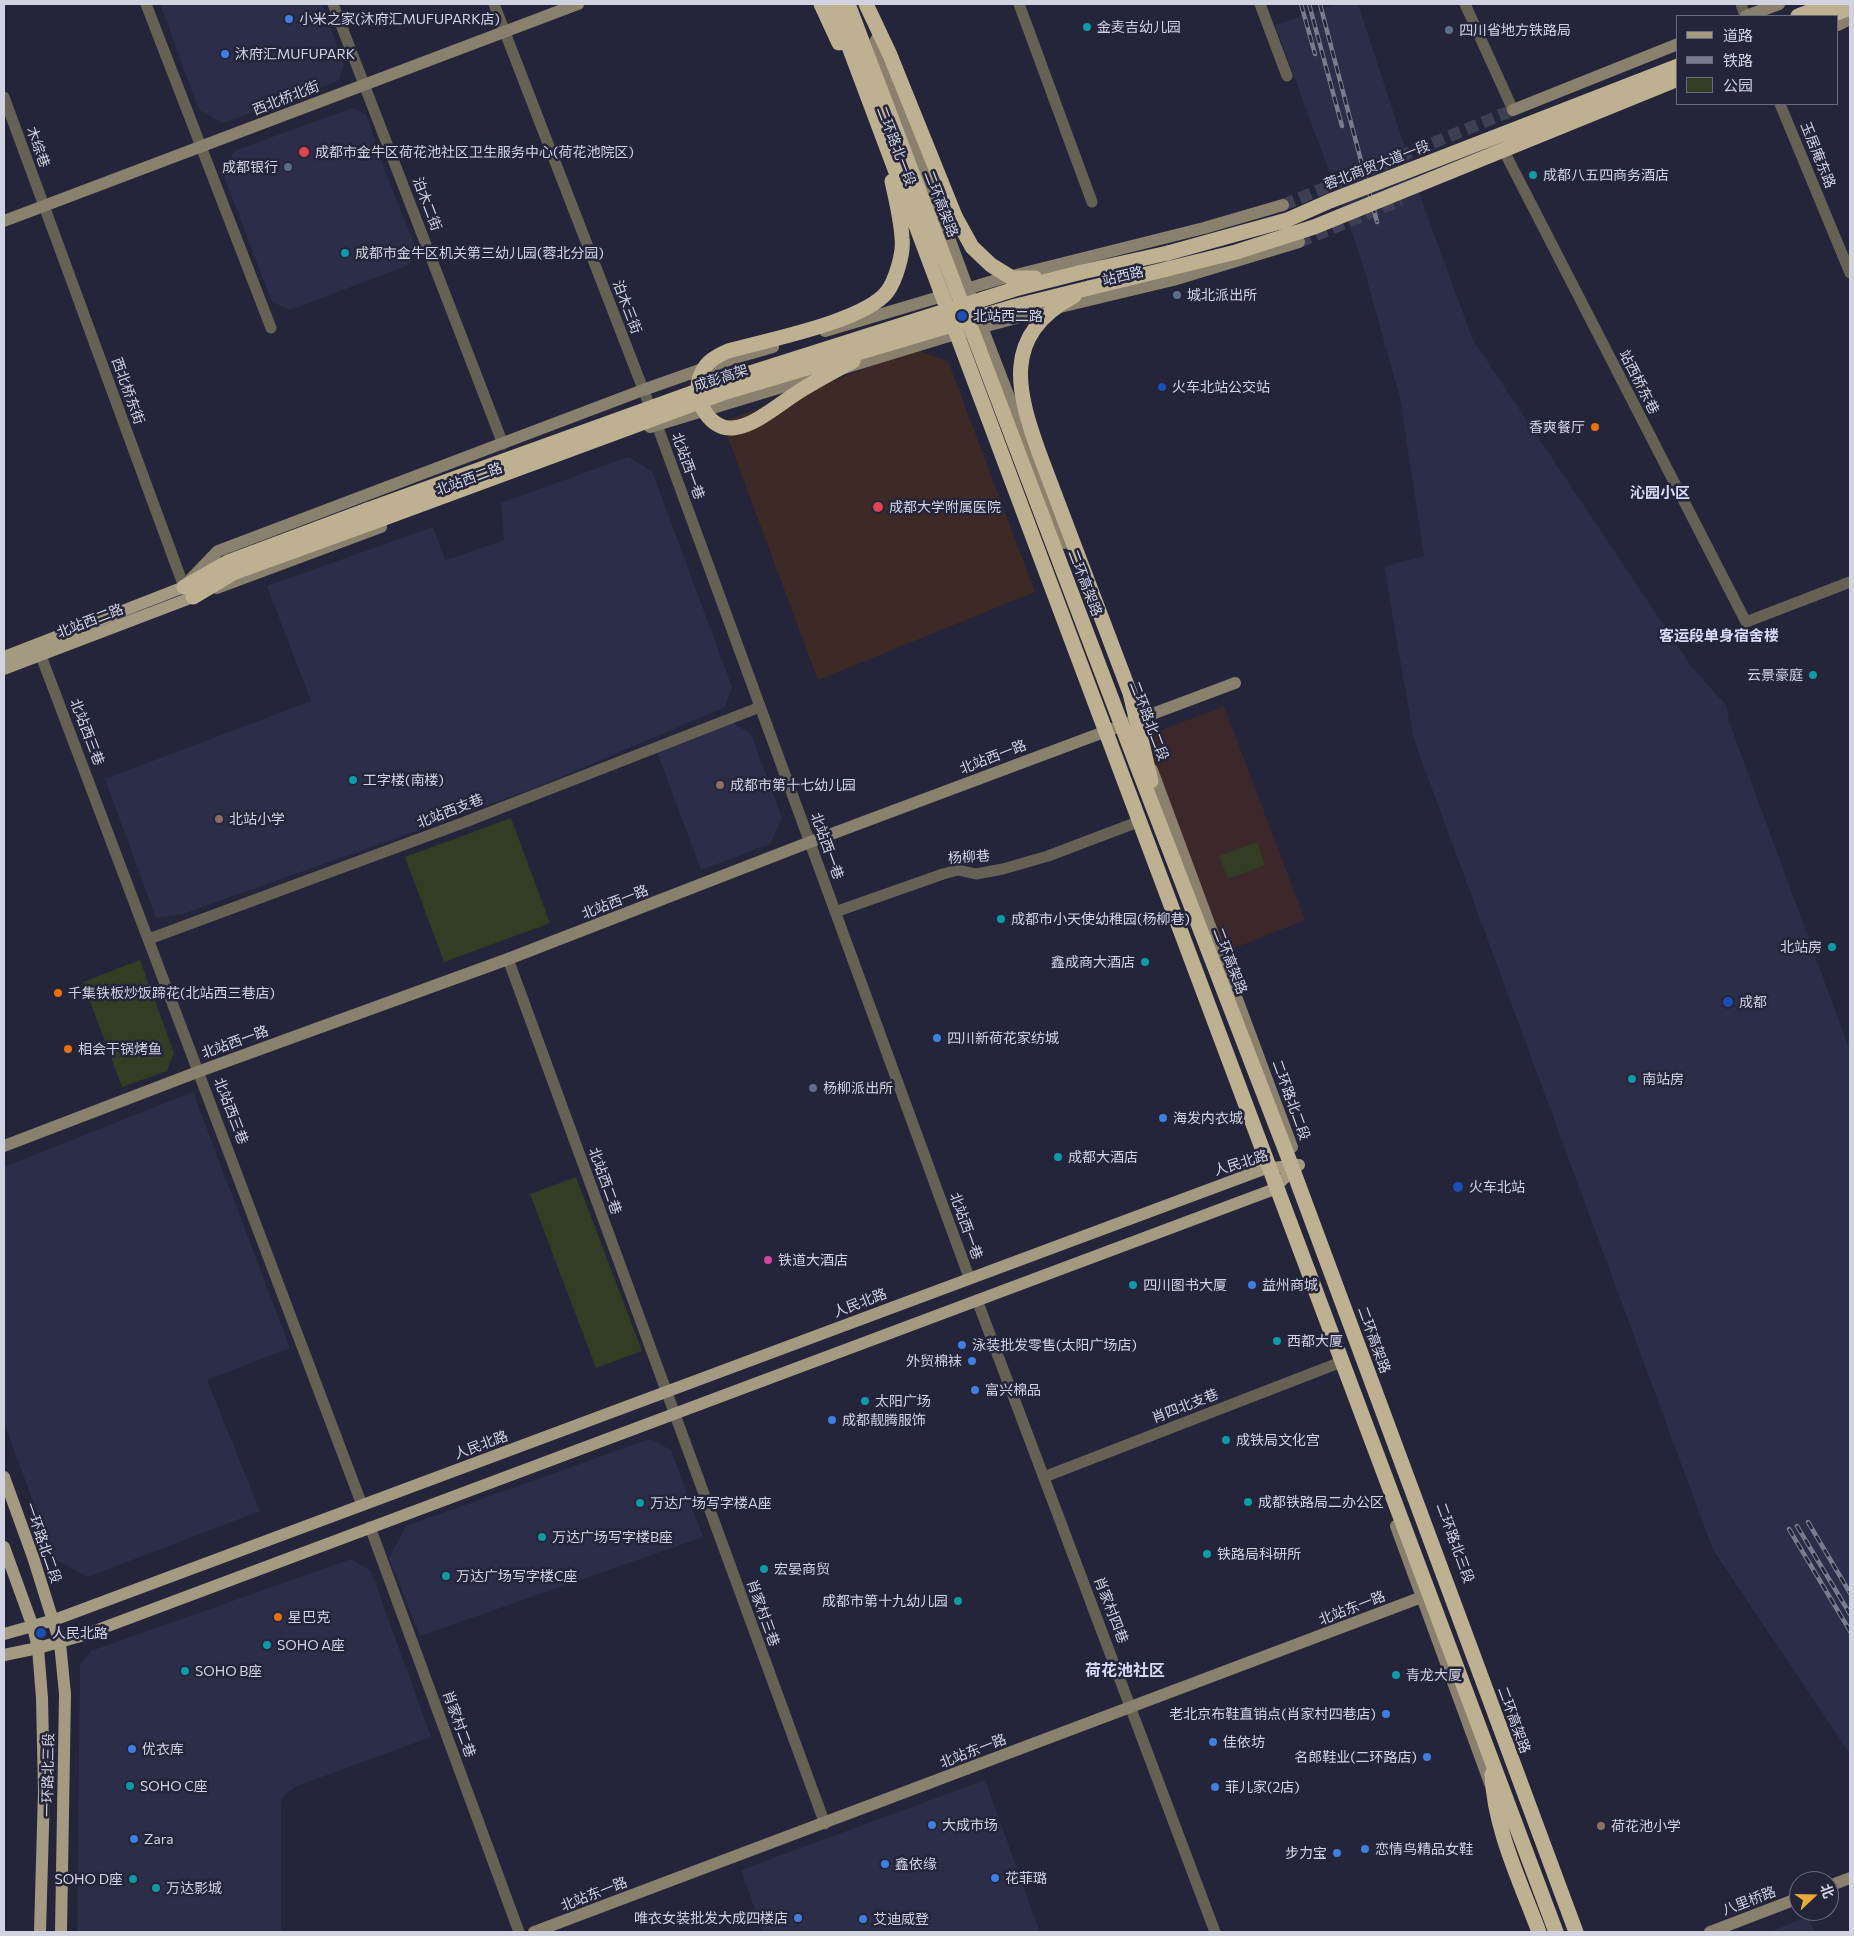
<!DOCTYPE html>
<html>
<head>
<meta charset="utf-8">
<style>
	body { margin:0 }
	#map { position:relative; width:1854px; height:1936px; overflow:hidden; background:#24253a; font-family:Commissioner,"Noto Sans SC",sans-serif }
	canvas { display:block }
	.frame { position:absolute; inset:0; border:5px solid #d1d3e1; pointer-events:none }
	.legend { position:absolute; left:1676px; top:15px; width:162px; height:90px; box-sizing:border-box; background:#24253a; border:1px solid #696b7d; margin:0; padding:6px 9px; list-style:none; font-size:15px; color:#d1d3e1 }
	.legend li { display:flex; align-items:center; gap:10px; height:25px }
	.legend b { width:25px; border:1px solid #696b7d }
	.north { position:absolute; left:1789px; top:1871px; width:50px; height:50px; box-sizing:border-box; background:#24253a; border:1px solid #696b7d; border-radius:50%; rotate:69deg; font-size:14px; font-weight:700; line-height:20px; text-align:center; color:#d1d3e1 }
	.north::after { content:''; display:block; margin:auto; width:18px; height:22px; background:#e7ac37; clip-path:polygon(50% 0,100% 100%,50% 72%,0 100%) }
</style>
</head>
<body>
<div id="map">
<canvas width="1854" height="1936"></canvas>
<div class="frame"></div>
<ul class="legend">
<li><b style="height:6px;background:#a49a81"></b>道路</li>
<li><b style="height:6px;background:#7a7b8d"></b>铁路</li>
<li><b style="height:14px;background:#323d24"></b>公园</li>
</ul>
<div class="north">北</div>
</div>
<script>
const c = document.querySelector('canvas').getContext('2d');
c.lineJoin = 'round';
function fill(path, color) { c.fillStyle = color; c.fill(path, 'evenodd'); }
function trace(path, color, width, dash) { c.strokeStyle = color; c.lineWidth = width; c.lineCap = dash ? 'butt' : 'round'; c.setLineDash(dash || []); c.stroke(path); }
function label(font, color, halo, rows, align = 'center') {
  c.font = font + ' Commissioner,"Noto Sans SC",sans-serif'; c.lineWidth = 5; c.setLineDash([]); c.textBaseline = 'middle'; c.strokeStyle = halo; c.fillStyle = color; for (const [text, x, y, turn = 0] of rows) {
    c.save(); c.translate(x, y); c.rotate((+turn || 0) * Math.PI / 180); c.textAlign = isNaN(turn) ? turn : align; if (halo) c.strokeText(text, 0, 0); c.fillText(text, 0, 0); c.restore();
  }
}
fill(new Path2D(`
	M160 4H322L344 65 338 81 223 123 199 110Z
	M1338 4H1358L1428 218 1473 340 1691 666 1725 704 1731 727 1850 1051V1754L1713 1550 1414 740 1384 566 1424 556 1400 398 1360 255 1275 25Z
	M352 108 366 114 386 173 416 249 409 265 290 310 272 302 223 174 234 151Z
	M628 457 652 471 732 687 725 707 542 785 444 821 183 914 156 918 105 779 311 701 267 586 433 527 445 560 458 556 504 540 501 503Z
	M733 723 751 734 782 818 770 844 701 870 657 752Z
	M193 1092 290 1348 207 1380 260 1511 88 1577 54 1559 4 1422V1167Z
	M650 1439 671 1450 703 1537 420 1636 389 1558 406 1526Z
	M351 1559 371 1571 431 1737 297 1786 285 1794 281 1803V1932H77L80 1665 91 1651Z
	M985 1780 1040 1932H763L741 1870Z
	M1807 1917 1815 1932H1769Z`), '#2c2d48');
fill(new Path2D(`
	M1224 706 1305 920 1224 952 1144 737Z`), '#3c282b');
fill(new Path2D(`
	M916 350 948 361 1035 592 818 680 722 422Z`), '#3d2926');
fill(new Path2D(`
	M511 818 550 923 444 962 405 857Z
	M1257 842 1265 865 1228 879 1219 856Z
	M140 960 174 1053 167 1071 122 1087 83 982Z
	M576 1177 642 1351 596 1368 530 1194Z`), '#323d24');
trace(new Path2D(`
	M1283 205 1513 110
	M1299 242 1401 200`), '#3e3f53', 12, [12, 6]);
trace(new Path2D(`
	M146 4 271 328
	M333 4 503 444
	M494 4 657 425 969 1277
	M1019 4 1092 202
	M1260 4 1287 76
	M1465 4 1513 110
	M1741 4 1745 16
	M4 97 184 587
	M1780 104 1850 273
	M1506 155 1746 622 1850 582
	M38 648 362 1505
	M835 912 943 874 958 870 976 874 1003 869 1048 856 1135 823
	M149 939 465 822 760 707
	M508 959 825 1824
	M977 1300 1215 1932
	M1044 1477 1336 1364
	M370 1527 519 1932`), '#666155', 11);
trace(new Path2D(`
	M1746 16 1779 4
	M1838 25 1850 19
	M876 40 982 327 1065 543
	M1513 110 1678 44
	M4 221 578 4
	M825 331 1000 279 1204 228 1283 205
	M844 368 952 335 1035 313 1173 280 1299 242
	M650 427 818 376
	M191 579 218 551 643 390 731 359 773 347
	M217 588 381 527
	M1152 770 1292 1147
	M4 1146 200 1071 508 959 810 842 1235 683
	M1396 1526 1491 1786
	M1829 1886 1850 1878
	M534 1932 1422 1597
	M1710 1932 1799 1898`), '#89816e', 12);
trace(new Path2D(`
	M4 657 184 587
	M4 669 193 597
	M4 1477 33 1557 60 1643 65 1694 61 1932
	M4 1547 33 1627 38 1648 42 1698 44 1791 40 1932
	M4 1634 54 1620 1264 1169 1299 1165
	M4 1655 38 1648 84 1635 1272 1190 1298 1165`), '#a49a81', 12);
trace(new Path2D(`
	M866 4 890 55 955 216
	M1798 16 1829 4
	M1829 16 1850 8
	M1082 272 1168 253
	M1089 288 1167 269
	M184 587 228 562 367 510
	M193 597 233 573 371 523`), '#bdb192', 15);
const rail = new Path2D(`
	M1301 4 1315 54
	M1309 4 1342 126
	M1320 4 1377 222
	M1808 1522 1850 1593
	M1797 1526 1850 1614
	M1789 1529 1850 1631`);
trace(rail, '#7a7b8d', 4.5);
trace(rail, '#24253a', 2.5, [8]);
trace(new Path2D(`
	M821 4 839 43
	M833 4 1556 1932
	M848 4 1136 763 1290 1162 1576 1932
	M955 216 972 247 991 265 1012 278H1035
	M1168 253 1287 220 1330 201 1678 66
	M1167 269 1236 252 1314 227 1678 79
	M1074 296C1000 336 1017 392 1041 458L1130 693 1151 781
	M853 361C836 370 819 379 803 389 784 400 756 426 733 428 707 430 690 394 702 372 707 361 717 356 728 351 766 340 863 322 887 292 896 280 904 252 902 238 901 219 896 200 892 181
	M367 510 725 381 1015 289 1082 272
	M371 523 726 392 1016 306 1089 288
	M1492 1774C1494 1828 1520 1881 1539 1932`), '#bdb192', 15);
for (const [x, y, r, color] of [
	[289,19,5,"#3f7fe0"],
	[1087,27,5,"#0f9aa8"],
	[1449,30,5,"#5c6f8a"],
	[225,54,5,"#3f7fe0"],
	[304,152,6,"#e0444e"],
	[288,167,5,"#5c6f8a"],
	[1533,175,5,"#0f9aa8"],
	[345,253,5,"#0f9aa8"],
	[1177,295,5,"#5c6f8a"],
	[962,316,6,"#1a4fb4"],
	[1162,387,5,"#1a4fb4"],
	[1595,427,5,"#e8710a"],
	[878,507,6,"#e0444e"],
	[1813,675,5,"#0f9aa8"],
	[353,780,5,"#0f9aa8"],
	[720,785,5,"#8d6e63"],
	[219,819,5,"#8d6e63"],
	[1001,919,5,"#0f9aa8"],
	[1832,947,5,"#0f9aa8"],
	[1145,962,5,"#0f9aa8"],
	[58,993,5,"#e8710a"],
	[1728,1002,6,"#1a4fb4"],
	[937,1038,5,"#3f7fe0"],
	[68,1049,5,"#e8710a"],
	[1632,1079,5,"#0f9aa8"],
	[813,1088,5,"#5c6f8a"],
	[1163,1118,5,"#3f7fe0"],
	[1058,1157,5,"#0f9aa8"],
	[1458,1187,6,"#1a4fb4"],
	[768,1260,5,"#d1479c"],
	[1133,1285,5,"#0f9aa8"],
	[1252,1285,5,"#3f7fe0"],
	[1277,1341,5,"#0f9aa8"],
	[962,1345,5,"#3f7fe0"],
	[972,1361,5,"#3f7fe0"],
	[975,1390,5,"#3f7fe0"],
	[865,1401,5,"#0f9aa8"],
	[832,1420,5,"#3f7fe0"],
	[1226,1440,5,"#0f9aa8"],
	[1248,1502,5,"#0f9aa8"],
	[640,1503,5,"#0f9aa8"],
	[542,1537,5,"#0f9aa8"],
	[1207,1554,5,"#0f9aa8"],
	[764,1569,5,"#0f9aa8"],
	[446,1576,5,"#0f9aa8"],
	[958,1601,5,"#0f9aa8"],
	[278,1617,5,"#e8710a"],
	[41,1633,6,"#1a4fb4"],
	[267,1645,5,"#0f9aa8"],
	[185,1671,5,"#0f9aa8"],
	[1396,1675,5,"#0f9aa8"],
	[1386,1714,5,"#3f7fe0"],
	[1213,1742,5,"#3f7fe0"],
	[132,1749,5,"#3f7fe0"],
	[1427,1757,5,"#3f7fe0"],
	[130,1786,5,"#0f9aa8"],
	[1215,1787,5,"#3f7fe0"],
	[932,1825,5,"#3f7fe0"],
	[1601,1826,5,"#8d6e63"],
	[134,1839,5,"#3f7fe0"],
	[1365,1849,5,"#3f7fe0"],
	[1337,1853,5,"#3f7fe0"],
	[885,1864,5,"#3f7fe0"],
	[995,1878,5,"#3f7fe0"],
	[133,1879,5,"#0f9aa8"],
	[156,1888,5,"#0f9aa8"],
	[798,1918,5,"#3f7fe0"],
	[863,1919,5,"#3f7fe0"]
]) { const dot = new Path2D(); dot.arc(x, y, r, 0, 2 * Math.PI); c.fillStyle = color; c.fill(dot); trace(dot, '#24253a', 2); }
label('14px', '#d1d3e1', '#24253a', [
	["小米之家(沐府汇MUFUPARK店)",299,19],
	["金麦吉幼儿园",1097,27],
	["四川省地方铁路局",1459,30],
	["沐府汇MUFUPARK",235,54],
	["成都市金牛区荷花池社区卫生服务中心(荷花池院区)",315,152],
	["成都银行",278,167,"right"],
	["成都八五四商务酒店",1543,175],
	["成都市金牛区机关第三幼儿园(蓉北分园)",355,253],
	["城北派出所",1187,295],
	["北站西二路",973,316],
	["火车北站公交站",1172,387],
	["香爽餐厅",1585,427,"right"],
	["成都大学附属医院",889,507],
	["云景豪庭",1803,675,"right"],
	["工字楼(南楼)",363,780],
	["成都市第十七幼儿园",730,785],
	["北站小学",229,819],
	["成都市小天使幼稚园(杨柳巷)",1011,919],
	["北站房",1822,947,"right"],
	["鑫成商大酒店",1135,962,"right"],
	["千集铁板炒饭蹄花(北站西三巷店)",68,993],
	["成都",1739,1002],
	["四川新荷花家纺城",947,1038],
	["相会干锅烤鱼",78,1049],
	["南站房",1642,1079],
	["杨柳派出所",823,1088],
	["海发内衣城",1173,1118],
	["成都大酒店",1068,1157],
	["火车北站",1469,1187],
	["铁道大酒店",778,1260],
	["四川图书大厦",1143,1285],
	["益州商城",1262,1285],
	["西都大厦",1287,1341],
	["泳装批发零售(太阳广场店)",972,1345],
	["外贸棉袜",962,1361,"right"],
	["富兴棉品",985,1390],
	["太阳广场",875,1401],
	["成都靓腾服饰",842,1420],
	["成铁局文化宫",1236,1440],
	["成都铁路局二办公区",1258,1502],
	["万达广场写字楼A座",650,1503],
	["万达广场写字楼B座",552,1537],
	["铁路局科研所",1217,1554],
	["宏晏商贸",774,1569],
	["万达广场写字楼C座",456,1576],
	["成都市第十九幼儿园",948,1601,"right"],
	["星巴克",288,1617],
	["人民北路",52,1633],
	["SOHO A座",277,1645],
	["SOHO B座",195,1671],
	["青龙大厦",1406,1675],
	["老北京布鞋直销点(肖家村四巷店)",1376,1714,"right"],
	["佳依坊",1223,1742],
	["优衣库",142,1749],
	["名郎鞋业(二环路店)",1417,1757,"right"],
	["SOHO C座",140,1786],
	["菲儿家(2店)",1225,1787],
	["大成市场",942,1825],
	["荷花池小学",1611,1826],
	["Zara",144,1839],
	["恋情鸟精品女鞋",1375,1849],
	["步力宝",1327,1853,"right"],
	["鑫依缘",895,1864],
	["花菲璐",1005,1878],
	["SOHO D座",123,1879,"right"],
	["万达影城",166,1888],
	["唯衣女装批发大成四楼店",788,1918,"right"],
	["艾迪威登",873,1919]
], 'left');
label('14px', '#d1d3e1', '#24253a', [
	["西北桥北街",286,98,-21],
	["二环路北一段",896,146,69],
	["木综巷",38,147,70],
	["玉居庵东路",1818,155,68],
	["蓉北商贸大道一段",1377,165,-21],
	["泊木二街",427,204,69],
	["二环高架路",941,204,69],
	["站西路",1123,276,-13],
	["泊木三街",627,307,69],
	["成彭高架",721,378,-18],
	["站西桥东巷",1639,382,63],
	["西北桥东街",128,391,70],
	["北站西一巷",688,466,70],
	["北站西二路",469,479,-20],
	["二环高架路",1085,583,69],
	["北站西二路",90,621,-21],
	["二环路北二段",1149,721,69],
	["北站西三巷",87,732,69],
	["北站西一路",993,757,-21],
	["北站西支巷",450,811,-21],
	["北站西一巷",827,846,70],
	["杨柳巷",969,857,-4],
	["北站西一路",615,902,-21],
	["二环高架路",1230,961,69],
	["北站西一路",235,1042,-20],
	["二环路北二段",1291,1100,70],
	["北站西三巷",231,1111,69],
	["人民北路",1241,1163,-17],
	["北站西二巷",605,1181,70],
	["北站西一巷",966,1226,70],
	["人民北路",860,1303,-21],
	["二环高架路",1374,1340,70],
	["肖四北支巷",1185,1406,-21],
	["人民北路",481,1445,-20],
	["一环路北二段",43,1543,71],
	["二环路北三段",1455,1543,70],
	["北站东一路",1352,1608,-21],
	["肖家村四巷",1111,1610,69],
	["肖家村三巷",763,1613,70],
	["二环高架路",1514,1720,70],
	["肖家村二巷",459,1724,70],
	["北站东一路",973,1751,-21],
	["一环路北三段",48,1775,-89],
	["北站东一路",594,1894,-21],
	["八里桥路",1749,1901,-21]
]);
label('bold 15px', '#d7daf6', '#24253a', [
	["沁园小区",1660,493],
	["客运段单身宿舍楼",1719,636]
]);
label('bold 16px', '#d7daf6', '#24253a', [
	["荷花池社区",1125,1671]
]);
</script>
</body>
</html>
